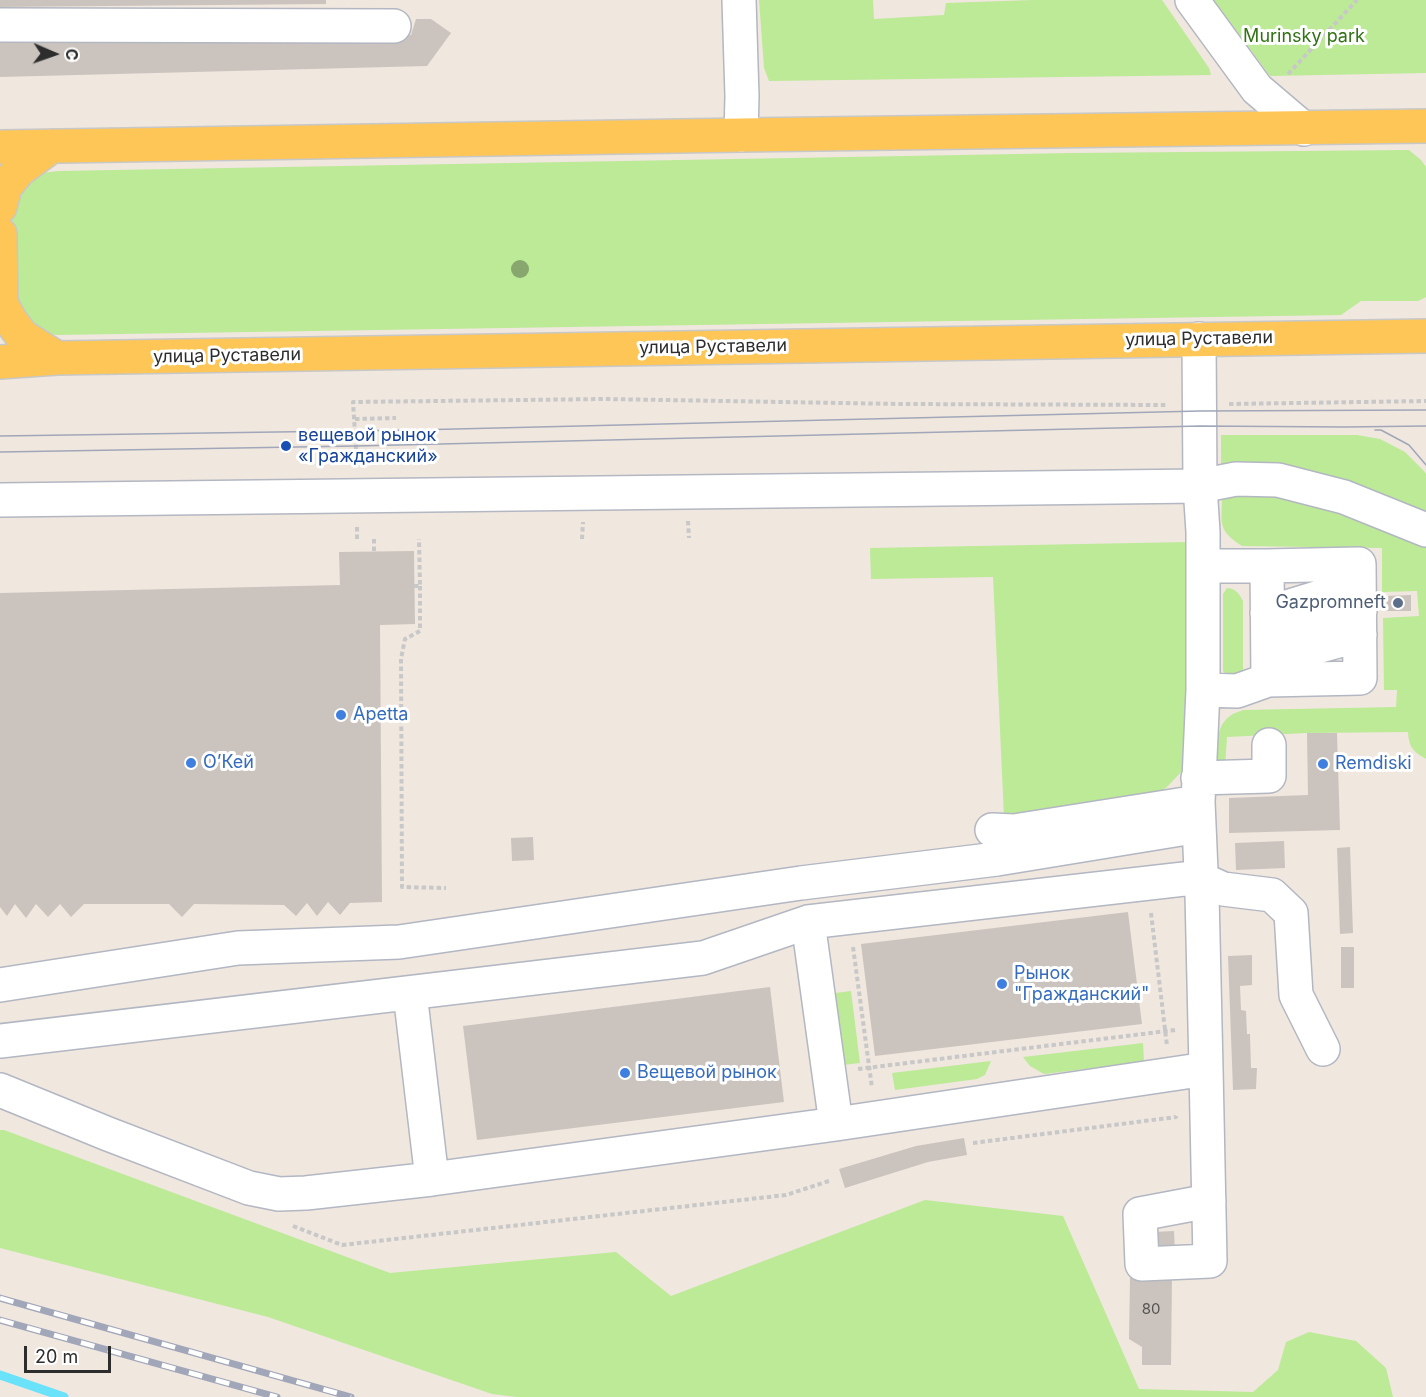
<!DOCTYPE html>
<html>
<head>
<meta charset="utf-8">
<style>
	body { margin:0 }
	#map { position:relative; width:1426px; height:1397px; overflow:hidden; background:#f0e7df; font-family:Inter,sans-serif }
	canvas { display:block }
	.north { position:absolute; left:24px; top:24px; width:60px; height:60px; -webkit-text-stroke:4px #fff; paint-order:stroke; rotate:92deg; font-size:16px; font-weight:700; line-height:24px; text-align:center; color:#2d2d2d }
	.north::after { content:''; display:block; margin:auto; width:21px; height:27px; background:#2d2d2d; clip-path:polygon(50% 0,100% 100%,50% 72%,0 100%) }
	.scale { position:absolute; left:24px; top:1346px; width:87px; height:27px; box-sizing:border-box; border:3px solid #2d2d2d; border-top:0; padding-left:8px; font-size:18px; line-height:21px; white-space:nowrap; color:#2d2d2d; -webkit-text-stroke:4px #fff; paint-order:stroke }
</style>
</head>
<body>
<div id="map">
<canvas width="1426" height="1397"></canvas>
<div class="north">С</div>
<div class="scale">20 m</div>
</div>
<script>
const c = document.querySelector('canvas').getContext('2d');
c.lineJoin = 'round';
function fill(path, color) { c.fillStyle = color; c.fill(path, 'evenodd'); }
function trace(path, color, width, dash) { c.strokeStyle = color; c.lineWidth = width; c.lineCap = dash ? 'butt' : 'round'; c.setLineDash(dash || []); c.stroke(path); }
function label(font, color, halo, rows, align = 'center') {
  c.font = font + ' Inter,sans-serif'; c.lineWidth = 6; c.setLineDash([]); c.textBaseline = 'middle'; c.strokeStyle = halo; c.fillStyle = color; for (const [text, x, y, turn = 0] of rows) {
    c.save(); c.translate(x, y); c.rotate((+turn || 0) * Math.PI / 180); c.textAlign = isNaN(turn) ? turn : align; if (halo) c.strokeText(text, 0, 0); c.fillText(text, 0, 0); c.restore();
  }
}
fill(new Path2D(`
	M759 0H873L874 19 944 15 946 3 1033 0H1162L1209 68 1211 75 769 81 764 68Z
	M1214 0H1426V73L1270 76Z
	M1409 150 1421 160 1426 167V297L1418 301H1361L1341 315 56 335 40 331 14 302 12 205 17 189 41 173 59 171 1074 153Z
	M1221 435H1357L1380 439 1405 452 1423 470 1426 474V522L1234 473 1221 465Z
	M1277 487 1426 538V759C1413 751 1409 748 1408 732L1307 733 1227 737 1225 767 1217 766C1218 750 1214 727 1230 716 1233 713 1239 712 1243 710L1396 707 1397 690H1384L1383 618 1419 616 1417 591 1382 592V548L1242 546C1219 531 1221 525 1222 499L1232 489Z
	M1188 542 1189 751 1182 771 1167 787 1151 798 1004 817 993 577 871 579 870 548Z
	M1227 588C1236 589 1239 593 1243 601V671L1240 676 1231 679 1223 671V594Z
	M851 991 860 1063 843 1065 835 993Z
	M1143 1043 1144 1062 1044 1074 1030 1066 1023 1057Z
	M991 1061 985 1075 977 1079 895 1090 892 1073Z
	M0 1130H4L390 1273 616 1252 671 1296 925 1200 1063 1216 1139 1389 1253 1392 1278 1370 1286 1342 1309 1332 1356 1341 1386 1368 1393 1397H517L492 1394 268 1317 0 1248Z`), '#bcea97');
trace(new Path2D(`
	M0 1375 64 1397`), '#6ae2fa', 9);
fill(new Path2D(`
	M0 0H326V4L0 7Z
	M416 19H431L451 33 427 66 0 77V40L411 35Z
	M414 551 415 624 380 625 382 902 350 903 340 915 328 902 317 916 307 903 296 916 284 905 194 904 182 917 169 904H84L71 917 60 904 48 917 36 904 26 918 15 904 7 916 0 907V593L340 585 339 552Z
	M1411 595V611H1385V596Z
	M1307 733H1337L1340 830 1229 833V798L1308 795Z
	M533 837 534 860 512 861 511 838Z
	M1284 841 1285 868 1236 870 1235 843Z
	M1350 847 1353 933 1340 934 1337 848Z
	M1128 912 1142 1024 875 1056 861 944Z
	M1341 947H1354V988H1341Z
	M1252 955V985L1240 986 1241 1010 1246 1011 1247 1034H1250L1251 1068H1257L1256 1089 1233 1090 1228 956Z
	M770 987 784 1102 477 1140 463 1026Z
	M964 1138 967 1155 928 1162 845 1188 839 1169 916 1146Z
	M1174 1231 1175 1255 1154 1256 1153 1232Z
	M1130 1278H1172L1171 1365H1142V1347L1129 1339Z`), '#cbc4be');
const minor = new Path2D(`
	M739 0 742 96 741 135
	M1192 0 1257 89 1304 129
	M0 25 394 26
	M0 500 1200 486 1236 479 1278 480 1344 497 1426 530
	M1267 566 1359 564 1360 678 1268 680
	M1267 613 1359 585
	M1268 637 1360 611
	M1276 658 1360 635
	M1203 690 1237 691 1268 680 1267 566H1203
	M1198 778 1269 776V745
	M992 830 1014 831 1198 802
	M808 922 836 1124
	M0 985 238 948 399 942 801 883 997 859 1199 826
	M410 993 432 1179
	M0 1041 703 958 808 922 1184 879H1201L1223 889 1272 895 1291 913 1296 995 1323 1049
	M1206 1069 1210 1261 1142 1264 1140 1214 1209 1201
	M0 1090 108 1134 249 1188 279 1194 306 1193 432 1179 836 1124 1206 1069 1202 894 1198 802 1203 690V532L1200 486 1199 339`);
const major = new Path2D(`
	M0 147 741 135 1426 126
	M0 207 5 187 19 170 52 146
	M0 234 1 303 10 320 22 336 57 358
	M0 362 57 358 1426 336`);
trace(minor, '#b3b7c2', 36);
trace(major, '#c8c8c8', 36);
trace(new Path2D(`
	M1288 74 1357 0
	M1229 404 1426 401
	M355 419 396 418
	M320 457 356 456
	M357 464 353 402 605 399 901 404 1168 405
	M688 521 689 538
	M357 527V539
	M374 539V552
	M582 539 583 522
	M414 586H420L419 539
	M420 586V631L405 639 401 659 402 887 446 888
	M1151 913 1167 1046
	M853 947 872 1088
	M858 1069 1175 1030
	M973 1143 1176 1117V1116
	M293 1226 342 1245 786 1195 829 1181`), '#c8c8c8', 4, [4.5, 3]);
trace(minor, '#fff', 33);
trace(major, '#fdc656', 33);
trace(new Path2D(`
	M1375 430H1381L1409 445 1426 465
	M0 436 414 430 1200 411 1426 410
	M0 452 356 446 1200 426 1345 427 1426 426`), '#a1a7b9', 1.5);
const rail = new Path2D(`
	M0 1298 351 1397
	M0 1320 277 1397`);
trace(rail, '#a1a7b9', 7);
trace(rail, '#fff', 4.5, [14]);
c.fillStyle = '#87a76f';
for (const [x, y] of [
	[520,269]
]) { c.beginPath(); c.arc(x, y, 9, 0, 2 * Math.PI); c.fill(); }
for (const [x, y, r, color] of [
	[286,446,6,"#1a4fb4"],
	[1398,603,6,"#5c6f8a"],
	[341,715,6,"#3f7fe0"],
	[191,763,6,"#3f7fe0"],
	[1323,764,6,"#3f7fe0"],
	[1002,984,6,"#3f7fe0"],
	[625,1073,6,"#3f7fe0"]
]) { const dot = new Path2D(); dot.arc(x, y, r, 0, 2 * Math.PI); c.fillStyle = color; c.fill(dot); trace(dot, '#fff', 2); }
label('15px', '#545351', null, [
	["80",1151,1309]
]);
label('18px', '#317314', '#fff', [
	["Murinsky park",1304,37]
]);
label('18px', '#2d2d2d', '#fff', [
	["улица Руставели",1199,339,-1],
	["улица Руставели",713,347,-1],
	["улица Руставели",227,356,-1]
]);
label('18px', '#164399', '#fff', [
	["вещевой рынок",298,436],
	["«Гражданский»",298,457]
], 'left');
label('18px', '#4e5e75', '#fff', [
	["Gazpromneft",1386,603]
], 'right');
label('18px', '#366cbe', '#fff', [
	["Apetta",353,715],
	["О’Кей",203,763],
	["Remdiski",1335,764],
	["Рынок",1014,974],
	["\"Гражданский\"",1014,995],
	["Вещевой рынок",637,1073]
], 'left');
</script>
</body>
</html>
